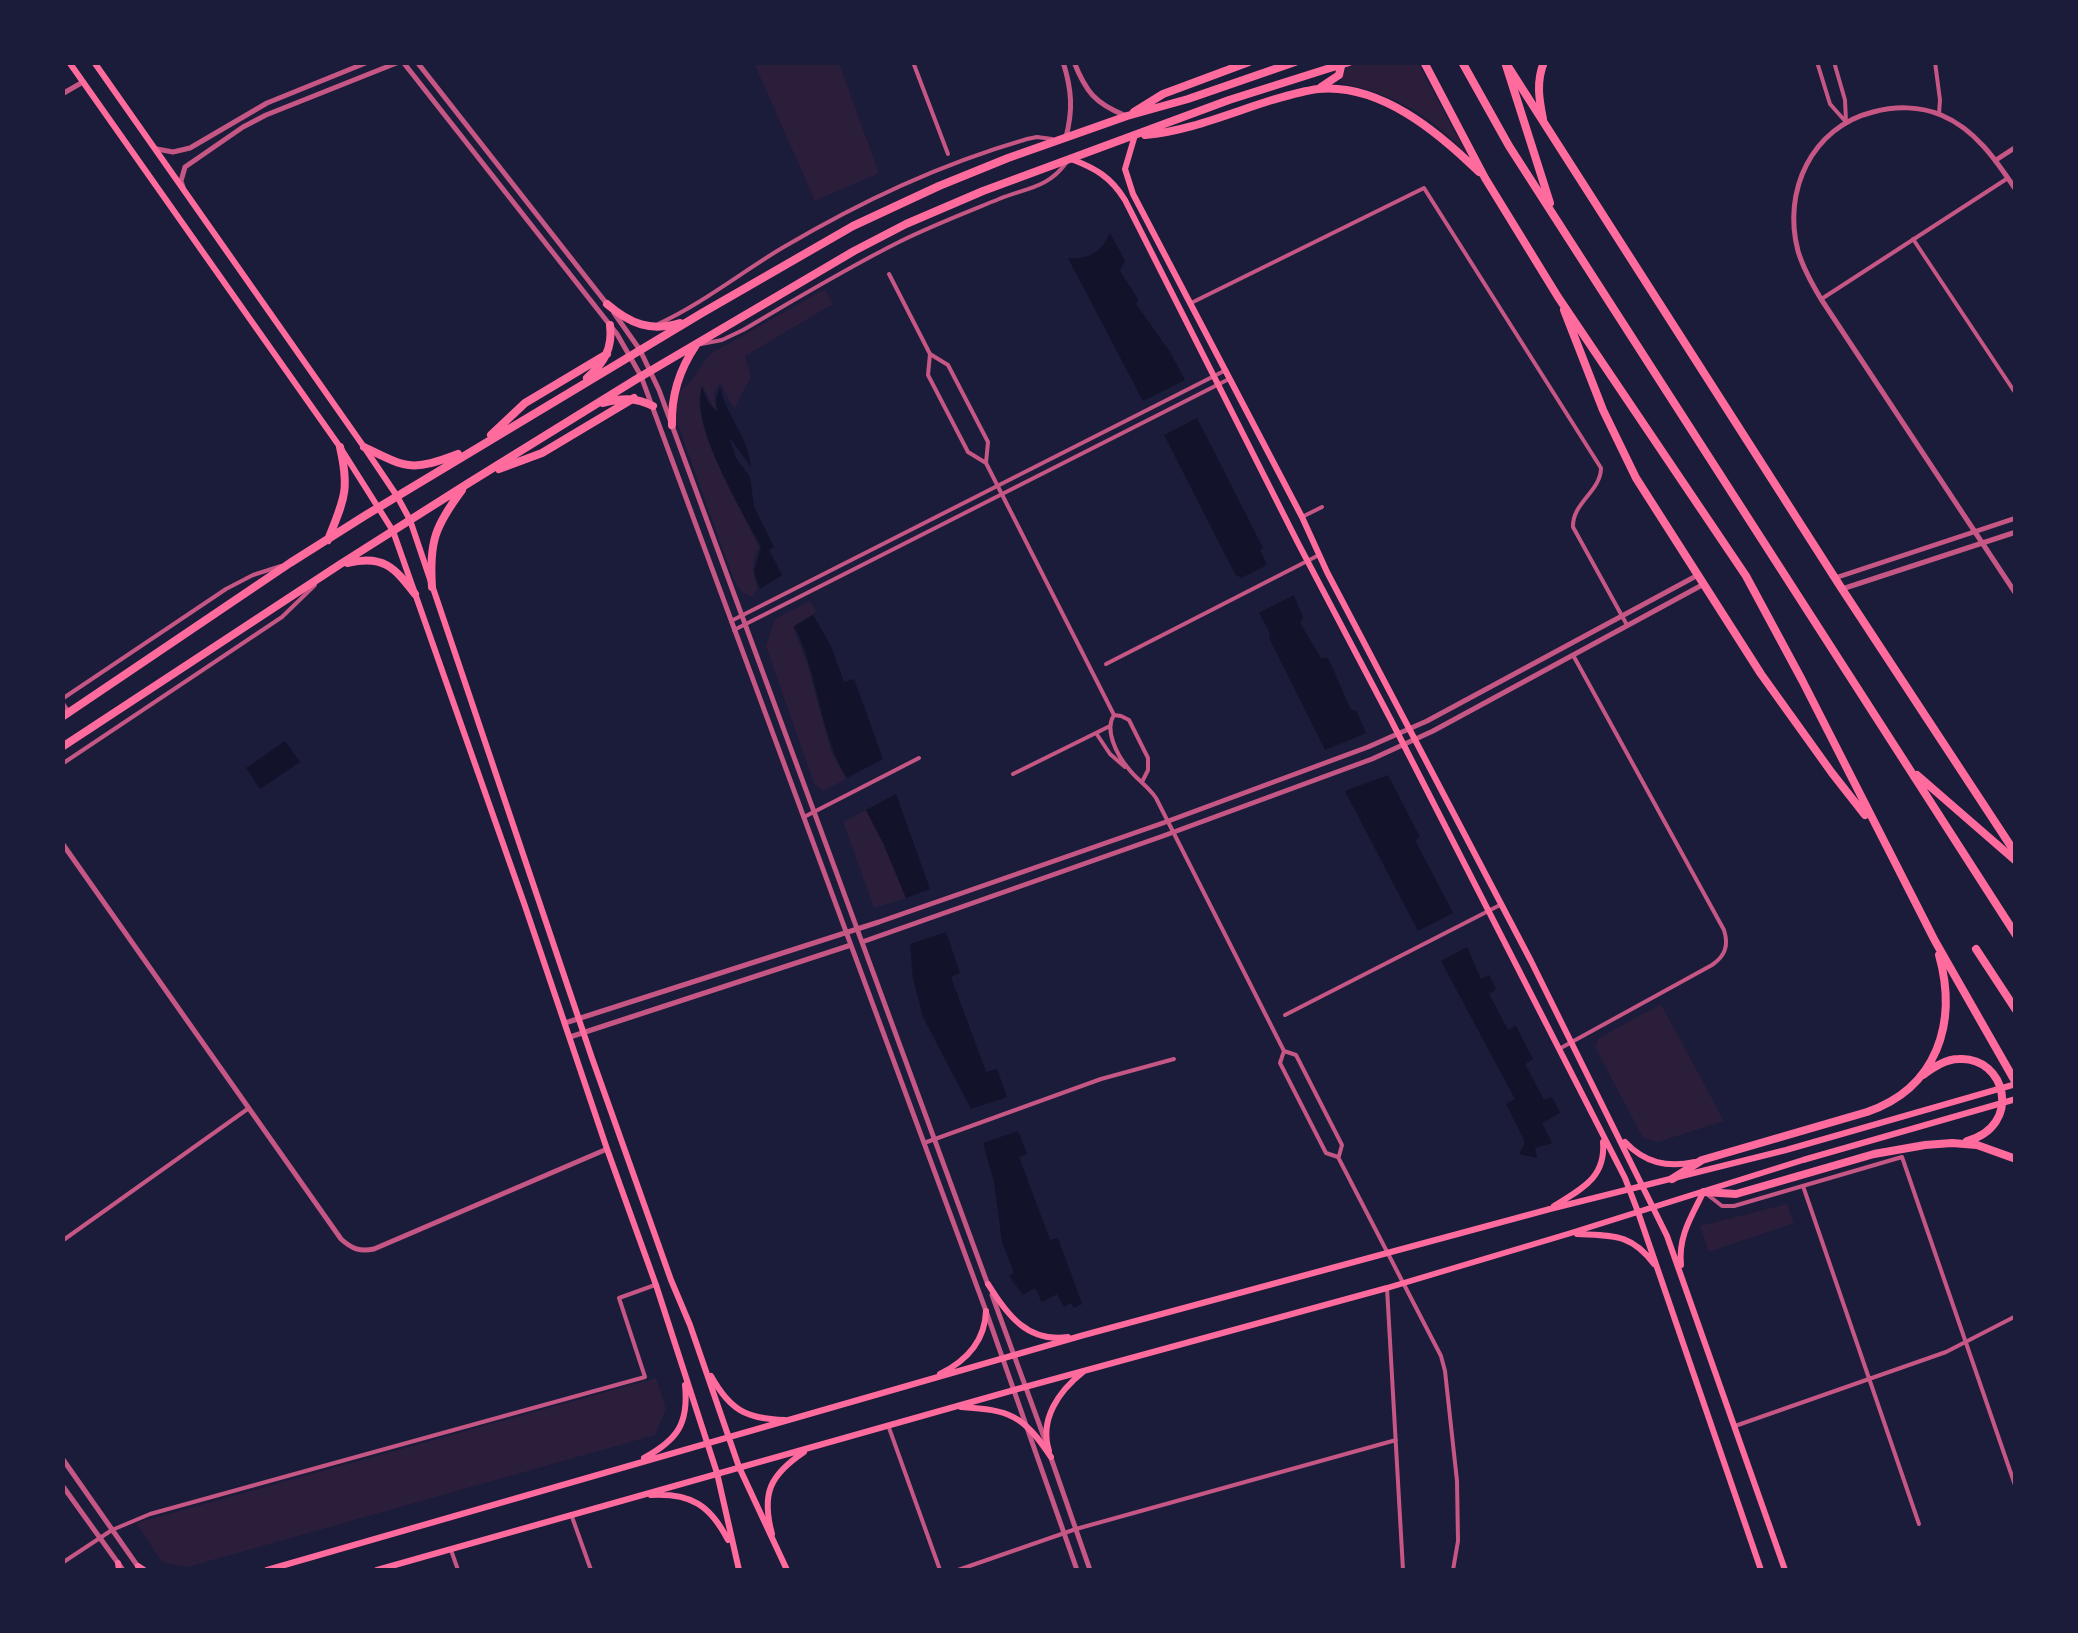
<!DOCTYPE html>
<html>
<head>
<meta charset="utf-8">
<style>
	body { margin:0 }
	#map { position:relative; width:2078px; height:1633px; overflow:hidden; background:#1b1b3a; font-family:Literata,serif }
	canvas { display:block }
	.frame { position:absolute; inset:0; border:65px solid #1b1b3a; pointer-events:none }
</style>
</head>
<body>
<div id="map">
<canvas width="2078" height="1633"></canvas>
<div class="frame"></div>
</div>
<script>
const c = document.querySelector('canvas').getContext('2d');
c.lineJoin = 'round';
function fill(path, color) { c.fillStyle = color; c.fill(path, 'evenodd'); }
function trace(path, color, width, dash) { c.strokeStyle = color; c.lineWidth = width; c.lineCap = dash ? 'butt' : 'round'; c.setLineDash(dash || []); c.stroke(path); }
fill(new Path2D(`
	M754 63H839L879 173 815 201Z
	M1347 63H1418L1466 153C1427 114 1394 93 1339 83L1346 69Z
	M825 289 833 304 745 356 751 377 734 409 720 383 714 392 716 412 703 387C685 416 744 515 759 546 752 563 751 572 758 588L752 597 743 593 735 583 675 417V395L689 383 710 354Z
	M810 601 816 612 793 627 807 663 831 751 846 779 824 791 814 784 766 646 775 619Z
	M866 810 884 845 906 898 874 908 843 822Z
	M1661 1004 1724 1121 1658 1142 1643 1138 1595 1047 1599 1038Z
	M1787 1204 1794 1223 1709 1252 1700 1226Z
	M656 1378 666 1409 655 1435 188 1567 162 1562 136 1523Z`), '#2a1e3b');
fill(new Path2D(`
	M1110 233 1125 261 1120 271 1138 299 1136 304 1170 352 1185 380 1143 401 1068 258C1088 260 1102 252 1110 233Z
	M702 387 708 402 717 412 716 398 720 388C727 417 749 438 751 467L729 437 736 458 750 477 754 507 774 547 769 550 782 575 760 589 754 571 761 547C742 509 690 427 702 387Z
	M1197 418 1263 548 1260 550 1267 565 1241 578 1235 574 1164 435Z
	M1294 595 1303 618 1300 623 1321 658H1328L1351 710H1356L1366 733 1325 750 1269 638 1270 633 1259 613Z
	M813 615 831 646 844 682 854 679 883 759 847 778C818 731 819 674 794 626Z
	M285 741 300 762 260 789 246 768Z
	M1388 775 1420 837 1415 840 1453 913 1418 931 1345 791Z
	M896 794 930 889 906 898 884 845 866 810Z
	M946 932 960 973 951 977 986 1072 997 1069 1007 1097 971 1109 923 1017 913 979 910 944Z
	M1467 947 1481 979 1489 975 1496 989 1489 994 1508 1030 1516 1026 1533 1059 1525 1064 1544 1100 1552 1097 1560 1113 1542 1123 1552 1143 1535 1148 1537 1158 1519 1154 1524 1145V1140L1506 1104 1515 1099 1441 961Z
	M1018 1131 1027 1154 1019 1157 1050 1240 1058 1238 1082 1304 1074 1308 1071 1303 1064 1307 1057 1294 1042 1302 1035 1288 1023 1295 1009 1276 1014 1273 1002 1242 994 1182 983 1143Z`), '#12122b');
trace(new Path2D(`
	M913 62 948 154
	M1913 239 2016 394
	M889 274 930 354 928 375 954 425 968 452 986 463 1114 715C1104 730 1117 755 1128 768 1136 779 1148 786 1156 798L1284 1051 1280 1063 1326 1153 1338 1157 1441 1356 1445 1371 1457 1481 1458 1541 1453 1570
	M1823 298 2008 178
	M930 354 948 365 988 442 986 463
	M1114 715 1121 716 1129 720 1148 758V770L1142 782
	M1096 733 1110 754 1125 767
	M1013 774 1110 726
	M1284 1051 1296 1055 1342 1145 1339 1156`), '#c65784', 4);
trace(new Path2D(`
	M1817 62 1830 104 1846 122
	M1834 62 1845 100 1846 122
	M1935 62 1940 100 1939 114
	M1191 303 1424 188 1601 468C1601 491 1572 503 1573 527L1627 625
	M658 324C700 305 742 272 782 248 862 201 938 165 1027 139L1037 137 1052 139
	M701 344 722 340 743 330C794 300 845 269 899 242 931 226 965 213 999 199 1026 188 1048 188 1066 163
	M1302 517 1322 507
	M731 621 1226 370
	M734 630 1229 379
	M1106 664 1319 555
	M62 699 226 589 253 575 281 566
	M62 764 282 617 315 585
	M804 817 919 758
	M1285 1015 1502 904
	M1559 1049 1712 965C1725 956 1729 946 1724 930L1573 655
	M924 1143 1101 1079 1174 1059
	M1803 1186 1919 1524
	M1708 1195 1722 1206H1734L1902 1157 2016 1488
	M62 1241 249 1108
	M1387 1288 1403 1570
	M888 1425 940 1570
	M1735 1426 1946 1352 2016 1316
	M571 1514 591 1570
	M451 1550 458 1570
	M62 1563 112 1530 150 1514 645 1377 619 1298 655 1285
	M958 1570 1076 1529 1396 1440`), '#c65784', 4);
trace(new Path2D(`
	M403 62 617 334 641 376 986 1311 1077 1570
	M417 62 607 304
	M1063 62C1072 90 1073 110 1066 137
	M1074 62C1086 92 1095 103 1124 115
	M62 94 83 82
	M157 149 173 152 190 148 267 103 368 62
	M1996 160 2016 147
	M183 187 181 181 185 167 243 127 266 115 399 62
	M2016 190C1996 160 1975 129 1941 115 1920 106 1895 106 1873 112 1812 127 1782 191 1798 251 1803 268 1812 284 1821 299L2016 594
	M614 313 640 350 659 390 988 1285
	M1835 578 2016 518
	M1842 589 2016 532
	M62 703 69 713
	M62 843 341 1239C352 1249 360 1252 374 1249L607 1149
	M862 942 1163 836 1372 759 1433 731 1704 584
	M565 1023 879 922 1163 823 1368 747 1427 721 1698 575
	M570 1037 851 945
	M992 1295 1045 1440
	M1050 1455 1090 1570
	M62 1458 139 1568
	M62 1485 123 1570`), '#c65784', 5);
trace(new Path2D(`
	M69 62 340 447 393 531 525 906 607 1149 656 1285 717 1473 739 1570
	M94 62 364 447 397 496 410 520 592 1058 671 1280 690 1325 739 1467 787 1570
	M1135 135 1125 169 1133 194 1302 517 1327 572 1531 961 1667 1236 1785 1570
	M1071 159C1095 168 1111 177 1125 200L1298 543 1391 720 1625 1178 1638 1212 1761 1570
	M1625 1142C1645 1163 1667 1168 1695 1162
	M1554 1206C1581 1189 1606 1178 1603 1142
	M1577 1234C1612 1236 1631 1233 1654 1264
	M1681 1265C1678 1237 1691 1217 1703 1193
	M988 1284C1007 1315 1028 1343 1068 1337
	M940 1374C966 1361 985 1342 986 1311
	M711 1376C730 1410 746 1419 785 1420
	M961 1407C1010 1410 1023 1415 1051 1457
	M1049 1451C1039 1419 1059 1391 1083 1372
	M644 1458C677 1440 689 1424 685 1385
	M651 1495C691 1493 710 1505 728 1540
	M772 1534C761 1493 770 1475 804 1452
	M118 1563 119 1570
	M138 1566 144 1570
	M267 1570 1084 1335 1550 1209 1786 1150 2016 1084
	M377 1570 1014 1390 1387 1288 1571 1233 1803 1160 2016 1099`), '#ff6b9d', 6);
trace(new Path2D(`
	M1424 62 1485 178 1558 297 1746 576 1802 680 1935 941 2016 1083
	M1509 68 1842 589 2016 854
	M1321 87 1339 75 1342 62
	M1134 112 1163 94 1249 62
	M1543 119C1539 99 1536 82 1544 62
	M1145 135C1189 131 1230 113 1272 100 1286 96 1303 91 1318 89 1380 83 1438 132 1479 172
	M607 304C630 324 651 332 680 323
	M1564 310 1603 410 1636 478 1761 674 1832 773 1865 815
	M587 378C604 363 613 348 610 325
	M603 403C621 398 635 397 653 406
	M672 425C671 395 679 370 696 345
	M491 435 525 403 607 354
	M364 447C407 468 411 472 458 454
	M499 469 542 453 634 398
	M328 540C344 499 350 491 340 447
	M348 563C383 554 395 568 415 594
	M432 587C429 542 435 526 462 490
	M62 717 290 563 366 515 702 313 853 226 939 186 1008 158 1127 116 1188 99 1295 62
	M62 747 339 565 467 484 635 380 854 251 906 224 983 191 1229 100 1349 62
	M1923 1075C1934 1067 1946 1059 1959 1059 2006 1056 2023 1126 1967 1141
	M1672 1179 1702 1160 1867 1112C1937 1088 1958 1023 1939 955
	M1704 1192 1736 1194 1874 1154 1925 1145 1952 1143 1977 1145 2016 1159`), '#ff6b9d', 8);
trace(new Path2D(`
	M1462 62 1509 146 2016 935
	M1505 62 1550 203
	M1917 775 2016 861
	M1976 949 2016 1010`), '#ff6b9d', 8);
</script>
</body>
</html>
